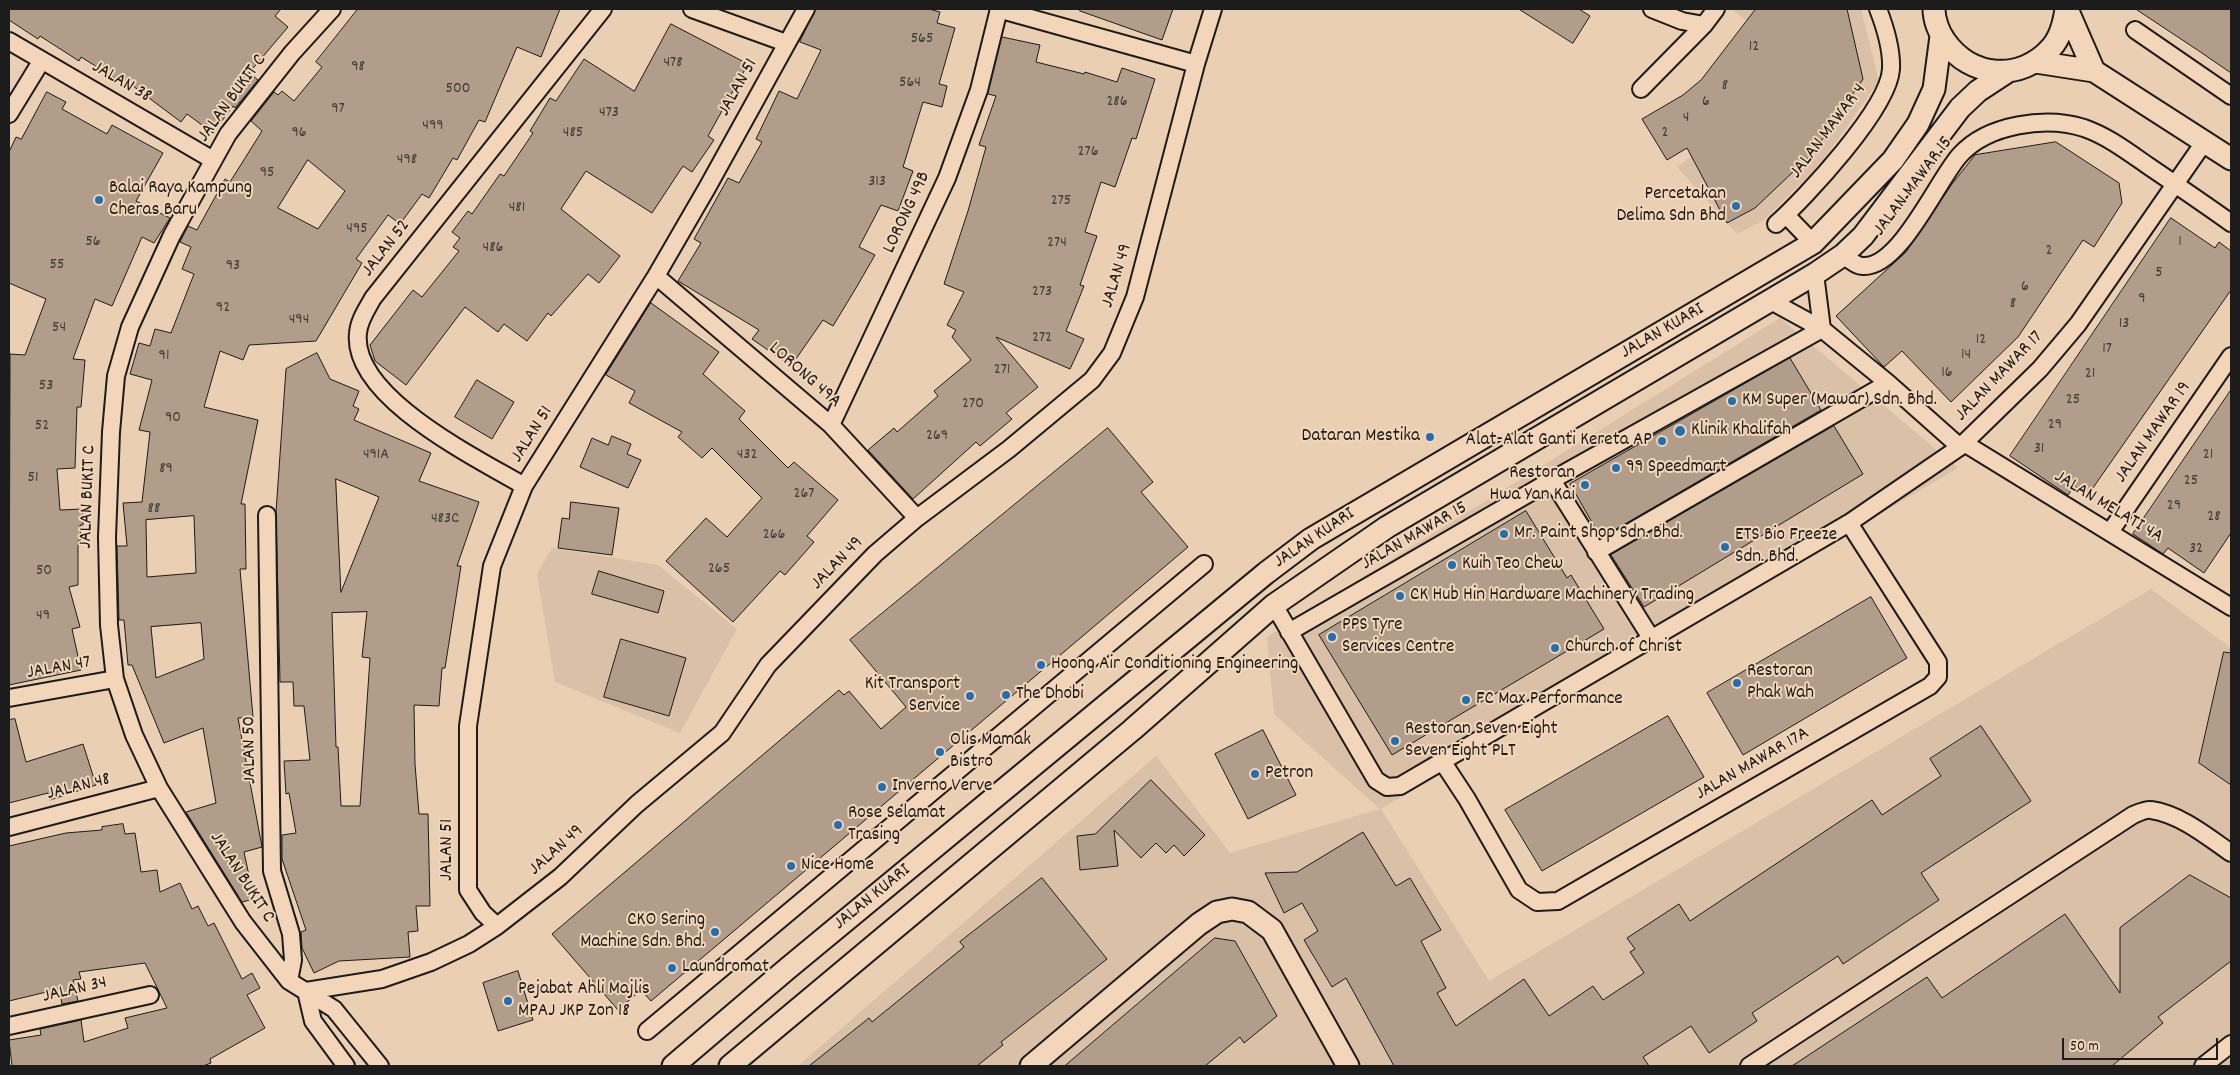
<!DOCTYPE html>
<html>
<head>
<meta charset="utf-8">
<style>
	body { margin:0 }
	#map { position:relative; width:2240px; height:1075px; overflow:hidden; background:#eacfb3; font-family:Dekko,sans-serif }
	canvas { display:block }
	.frame { position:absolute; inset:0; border:10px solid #1c1c1c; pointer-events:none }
	.scale { position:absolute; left:2062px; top:1038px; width:156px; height:22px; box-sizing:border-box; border:2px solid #1c1c1c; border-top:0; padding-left:6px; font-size:15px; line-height:18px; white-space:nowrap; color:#1c1c1c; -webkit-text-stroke:4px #f3d6b9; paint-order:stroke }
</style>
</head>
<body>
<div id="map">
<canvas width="2240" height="1075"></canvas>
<div class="frame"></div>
<div class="scale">50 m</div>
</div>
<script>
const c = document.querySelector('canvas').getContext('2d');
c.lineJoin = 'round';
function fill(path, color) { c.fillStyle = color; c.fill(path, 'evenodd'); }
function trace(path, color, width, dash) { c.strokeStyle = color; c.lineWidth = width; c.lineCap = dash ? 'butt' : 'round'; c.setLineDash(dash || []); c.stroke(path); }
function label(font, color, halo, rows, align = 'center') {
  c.font = font + ' Dekko,sans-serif'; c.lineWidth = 4; c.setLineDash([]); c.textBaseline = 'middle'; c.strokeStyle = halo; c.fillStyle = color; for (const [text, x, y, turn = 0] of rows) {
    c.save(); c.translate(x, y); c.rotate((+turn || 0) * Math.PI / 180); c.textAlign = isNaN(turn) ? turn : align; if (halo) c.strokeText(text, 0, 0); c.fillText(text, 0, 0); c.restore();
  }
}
fill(new Path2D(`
	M1731 9H1861L1879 81 1822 162 1764 220 1737 234 1677 167 1726 131 1787 52Z
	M1780 318 1958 468 1381 809 1489 981 2151 589 2231 648V1066H798L1156 756 1230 853 1380 809 1274 714 1267 637Z
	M552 548 658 565 737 629 680 733 555 682 537 574Z`), '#d9c0a6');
const building = new Path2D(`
	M9 9H281L275 16 288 27 249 73 258 80 235 108 233 106 213 133 187 114 181 122 121 77 118 80 81 57 79 61 40 36 38 39 9 20Z
	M358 9H560L541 57 517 47 485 122 479 120 457 160 453 158 429 198 422 194 400 224 388 215 356 259 362 263 316 341 249 345 243 360 220 351 204 407 258 420 241 504H245L246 569H240L253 717 238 718 262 847 244 852 254 899 242 902 186 812 216 803 203 728 164 743 132 665H128L124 620H119L117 546H127L123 503 142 502 150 432 139 430 152 380 130 374 139 343 150 346 155 329 171 333 194 274 182 269 191 247 180 242 188 226 197 230 225 179 230 182 262 131 251 121 274 92 278 95 282 91 294 101 322 67 316 62ZM308 160 345 191 318 229 278 208ZM194 516 196 573 147 577 146 520ZM201 623 204 659 156 678 151 627Z
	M816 9H929L940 12 937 23 955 28 939 84 947 86 942 107 923 102 903 167 913 171 898 211 881 205 859 247 875 255 856 288 833 326 823 320 791 366 752 339 759 330 678 281 701 243 694 239 728 178 739 183 762 142 756 139 779 91 797 99 821 50 800 42Z
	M1080 9H1173L1162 40 1080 11Z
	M1519 9H1579L1590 16 1573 43Z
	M1756 9H1847L1863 79 1813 153 1755 208 1727 223 1687 148 1667 160 1642 119 1683 95 1701 80Z
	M2136 9H2231V73L2199 51Z
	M671 24 748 64 708 136 714 140 692 172 683 166 652 213 586 171 561 209 620 256 599 283 588 274 551 316 548 313 527 341 504 324 498 332 465 307 406 385 375 361 370 345 413 290 422 297 459 251 453 247 460 238 452 232 468 211 472 214 500 174 504 176 533 133 530 131 550 98 556 101 584 59 634 91Z
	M1002 37 1040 45 1036 62 1084 74 1085 72 1117 82 1122 68 1155 79 1136 139 1132 138 1115 187 1101 182 1085 232 1097 236 1080 285 1084 286 1066 331 1084 339 1070 369 996 337 1038 387 1006 413 1012 419 980 446 976 442 913 499 868 450 894 428 897 432 938 396 934 391 971 360 952 337 956 330 947 325 964 292 944 284 968 211 986 147 979 145 996 96 988 94Z
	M47 92 66 102 62 109 107 134 112 125 163 153 136 201 170 218 154 243 142 237 112 306 95 299 73 359 85 360 81 407H77L75 468 57 469 60 510 83 509V525H80L81 540 78 541V585L69 587 80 627 72 629 81 670 9 685 10 354 25 355 46 299 9 283V152L16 137 21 139Z
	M2056 142 2119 183 2122 203 2094 247 2083 240 2018 337 1951 402 1902 351 1884 367 1836 316 1906 252 1952 184 1975 155Z
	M2171 218 2215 248 2219 242 2231 251V290L2088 495 2074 486 2068 495 2010 456Z
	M651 303 719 352 703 374 745 411 739 419 788 468 794 462 838 500 807 536 814 542 785 575 780 571 733 622 666 561 706 518 727 537 762 498 712 448 702 458 678 437 682 432 629 403 635 391 606 375Z
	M317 353 330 379 359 391 353 406 359 409 354 420 431 453 419 481 479 502 457 566H461L445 668H442L439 706 414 705 415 764 419 814H428L430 906H416L418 931 408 932 410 957 339 961 314 973 302 948 301 932 306 930 282 859V835L296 833 289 793 286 794 284 761 310 760 304 706H294L293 682H280L276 512 286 369ZM336 479 379 497 341 592ZM367 612 362 657 370 658 360 806H341L338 747H336L332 613Z
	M1790 358 1821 410 1601 538 1570 484Z
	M477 380 514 402 492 439 455 417Z
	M2231 390V533L2204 573 2168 548 2163 554 2133 534Z
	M1834 426 1863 474 1644 607 1611 555Z
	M1108 428 1153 482 1141 492 1188 547 651 1001 641 990 618 1010 552 934 839 690 844 695 849 691 881 729 906 707 850 640Z
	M612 436 631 444 627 454 641 460 628 488 580 467 592 438 608 445Z
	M571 502 619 508 612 555 558 548 562 518 569 519Z
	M1526 511 1567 578 1571 575 1604 629 1392 755 1319 635Z
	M599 571 664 591 658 613 592 594Z
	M1871 597 1907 658 1743 755 1707 693Z
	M621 639 686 658 669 716 604 697Z
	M2224 652 2231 653V785L2199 763Z
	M1668 716 1704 777 1542 871 1505 810Z
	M15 719 26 762 83 744 96 785 50 800 48 793 9 803V720Z
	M1981 726 2031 801 1921 873 1939 900 1843 964 1838 956 1752 1013 1757 1021 1709 1053 1691 1026 1643 1057 1649 1066H1394L1346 978 1332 987 1304 940 1318 931 1302 903 1284 913 1265 873 1297 872 1363 832 1396 886 1410 878 1441 930 1421 941 1446 988 1437 993 1456 1026 1524 979 1549 1016 1593 986 1603 1000 1644 973 1630 952 1635 949 1627 938 1679 904 1690 921 1872 800 1882 815 1941 776 1930 759Z
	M1263 730 1296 795 1248 819 1215 754Z
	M1151 780 1205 835 1184 856 1174 845 1166 853 1156 843 1141 858 1114 830 1118 866 1080 870 1077 836 1095 834Z
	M123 824 125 834 135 833 141 872 157 870 160 892 180 883 192 909 198 906 208 926 214 923 242 979 252 973 260 988 247 995 265 1028 210 1059 211 1063 203 1066H12L9 1040 41 1035 40 1029 81 1020 84 1042 128 1028 125 1018 167 1008 145 963 79 972 81 979 73 980 78 1001 62 1004 59 989 9 1001V846L66 833 102 830V827Z
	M2190 875 2231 898V961L2158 1017 2163 1023 2112 1066H1792L1927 977 1942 998 2065 914 2120 993V928Z
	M1042 878 1107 959 1001 1042 1003 1045 977 1066H809L869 1018 872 1022 964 947 960 942Z
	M1215 938 1235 941 1277 1016 1244 1043 1240 1037 1205 1066H1065Z
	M518 971 533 1020 498 1031 483 983Z`);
fill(building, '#b19d89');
trace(building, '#1c1c1c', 1);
const minor = new Path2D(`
	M332 9 292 53 228 134 172 235 130 327 116 376 111 432 107 537 109 625 115 679 134 735 159 788 243 922 289 981 334 1009 380 1066
	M692 9 786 43
	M998 9 1196 64
	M1652 9 1682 21 1704 25
	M2135 30 2231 96
	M9 41 213 160
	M1641 89 1704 25 1716 9
	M9 114 42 60
	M1786 215 1813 243
	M1776 224C1806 197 1889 108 1891 69 1892 48 1885 27 1878 9
	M1843 255C1849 259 1856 266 1863 266 1900 268 1938 179 1960 155 1988 124 2046 116 2084 128 2107 136 2127 151 2147 165 2175 184 2203 203 2231 223
	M1815 274 1822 329
	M656 276 831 425 917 518
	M1769 300 1822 329 1888 383 1960 447
	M831 425 947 178 979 90 999 9
	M1964 443 2231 607
	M1552 480 1651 638
	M524 486C477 458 351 397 358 333 359 320 367 309 373 298L603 9
	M267 515 272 871 291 934 293 960 289 981
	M2110 532 2231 356
	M1596 552 1888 383
	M1274 605 1376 780 1387 787 1400 786 1849 523 1960 447 2040 369 2078 324 2205 141
	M1289 632 1552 480 1822 329
	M9 698 115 679
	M1442 761 1467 799 1519 890 1537 902 1558 901 1930 686 1938 677V662L1849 523
	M9 827 159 788
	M497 926 483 913 468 890V726L492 566 524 486 656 276 707 188 806 9
	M306 991 382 979 431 962 469 944 497 926 560 877 637 804 722 733 768 665 875 554 917 518 1009 449 1092 380 1112 353 1135 297 1196 64 1213 9
	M306 991 313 1021 346 1066
	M9 1026 150 995
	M647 1031 1204 564
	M1749 1066 2133 815C2138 813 2146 809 2151 810 2180 814 2208 837 2231 853
	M2203 1066 2231 1044`);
const tertiary = new Path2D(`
	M1934 9C1934 20 1939 33 1945 41 1970 78 2021 82 2051 48 2061 37 2064 23 2066 9
	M2067 9 2094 71
	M2036 62 2094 71 2231 159
	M673 1066 787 969 1266 573 1311 539 1813 243 1893 160 1918 124 1934 89 1941 36
	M730 1066 1132 730 1274 605 1387 527 1815 274 1843 255 1863 236 1960 108 1978 91 2007 72
	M1031 1066 1199 924 1217 912 1232 909 1248 912 1272 930 1348 1066`);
trace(minor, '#1c1c1c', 20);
trace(tertiary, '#1c1c1c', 25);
trace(minor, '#f3d6b9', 16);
trace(tertiary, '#f3d6b9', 21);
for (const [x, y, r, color] of [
	[99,200,5,"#1f6fb2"],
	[1736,206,5,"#1f6fb2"],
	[1732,401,5,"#1f6fb2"],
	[1680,431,6,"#1f6fb2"],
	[1430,437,5,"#1f6fb2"],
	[1662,441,5,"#1f6fb2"],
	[1616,468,5,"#1f6fb2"],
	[1585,485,5,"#1f6fb2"],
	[1504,534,5,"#1f6fb2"],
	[1725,547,5,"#1f6fb2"],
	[1452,565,5,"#1f6fb2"],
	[1400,596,5,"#1f6fb2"],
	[1332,637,5,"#1f6fb2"],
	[1555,648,5,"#1f6fb2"],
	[1041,665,5,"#1f6fb2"],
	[1737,683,5,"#1f6fb2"],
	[1006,695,5,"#1f6fb2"],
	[970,696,5,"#1f6fb2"],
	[1466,700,5,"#1f6fb2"],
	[1395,741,5,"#1f6fb2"],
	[940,752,5,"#1f6fb2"],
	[1255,774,5,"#1f6fb2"],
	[882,787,5,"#1f6fb2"],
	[838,825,5,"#1f6fb2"],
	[791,866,5,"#1f6fb2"],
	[715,932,5,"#1f6fb2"],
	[672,968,5,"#1f6fb2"],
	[508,1001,5,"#1f6fb2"]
]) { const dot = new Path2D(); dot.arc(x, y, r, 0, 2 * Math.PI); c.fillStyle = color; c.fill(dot); trace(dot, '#f3d6b9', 2); }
label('16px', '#413c37', null, [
	["565",922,40],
	["12",1754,48],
	["478",673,64],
	["98",358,68],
	["564",910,84],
	["8",1725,87],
	["500",458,90],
	["286",1117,103],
	["6",1706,103],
	["97",338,110],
	["473",609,114],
	["4",1686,119],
	["499",433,127],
	["96",299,134],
	["485",573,134],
	["2",1665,134],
	["276",1088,153],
	["498",407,161],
	["95",267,174],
	["313",877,183],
	["275",1061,202],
	["481",517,209],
	["495",357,230],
	["56",93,243],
	["1",2180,243],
	["274",1057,244],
	["486",493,249],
	["2",2049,252],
	["55",57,266],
	["93",233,267],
	["5",2159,274],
	["6",2025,288],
	["273",1042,293],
	["9",2142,300],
	["8",2013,305],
	["92",223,309],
	["494",299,321],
	["13",2124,325],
	["54",59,329],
	["272",1042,339],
	["12",1981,341],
	["17",2107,350],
	["14",1966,356],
	["91",164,357],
	["271",1002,371],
	["16",1947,374],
	["21",2090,375],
	["53",46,387],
	["25",2073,401],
	["270",973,405],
	["90",173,419],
	["29",2055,426],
	["52",42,427],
	["269",937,437],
	["31",2039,450],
	["491A",376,456],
	["432",747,456],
	["21",2208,456],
	["89",166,470],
	["51",33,479],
	["25",2191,482],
	["267",804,495],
	["29",2174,507],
	["88",154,510],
	["28",2214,518],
	["483C",445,520],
	["266",774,536],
	["32",2196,550],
	["265",719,570],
	["50",44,572],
	["49",43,617]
]);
label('19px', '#1c1c1c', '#f3d6b9', [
	["JALAN 38",121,83,30],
	["JALAN 51",739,88,-61],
	["JALAN BUKIT C",233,99,-54],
	["JALAN MAWAR 4",1829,132,-53],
	["JALAN MAWAR 15",1914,187,-53],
	["LORONG 49B",908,213,-65],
	["JALAN 52",387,249,-52],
	["JALAN 49",1118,276,-73],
	["JALAN KUARI",1663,332,-30],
	["LORONG 49A",804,376,41],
	["JALAN MAWAR 17",2000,377,-46],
	["JALAN MAWAR 19",2154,433,-55],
	["JALAN 51",533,435,-58],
	["JALAN BUKIT C",89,497,-88],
	["JALAN MELATI 4A",2108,508,31],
	["JALAN MAWAR 15",1415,537,-30],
	["JALAN KUARI",1315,539,-34],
	["JALAN 49",838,564,-46],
	["JALAN 47",59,669,-10],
	["JALAN 50",251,750,-91],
	["JALAN MAWAR 17A",1753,765,-30],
	["JALAN 48",79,788,-14],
	["JALAN 51",448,850,-90],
	["JALAN 49",557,851,-42],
	["JALAN BUKIT C",241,878,57],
	["JALAN KUARI",873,898,-39],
	["JALAN 34",75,991,-13]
]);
label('19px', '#1c1c1c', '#f3d6b9', [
	["Balai Raya Kampung",109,189],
	["Cheras Baru",109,211],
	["Percetakan",1726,195,"right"],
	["Delima Sdn Bhd",1726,217,"right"],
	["KM Super (Mawar) Sdn. Bhd.",1742,401],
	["Klinik Khalifah",1691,431],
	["Dataran Mestika",1420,437,"right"],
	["Alat-Alat Ganti Kereta AP",1652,441,"right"],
	["99 Speedmart",1626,468],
	["Restoran",1575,474,"right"],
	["Hwa Yan Kai",1575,496,"right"],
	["Mr. Paint Shop Sdn. Bhd.",1514,534],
	["ETS Bio Freeze",1735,536],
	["Sdn. Bhd.",1735,558],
	["Kuih Teo Chew",1462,565],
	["CK Hub Hin Hardware Machinery Trading",1410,596],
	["PPS Tyre",1342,626],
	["Services Centre",1342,648],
	["Church of Christ",1565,648],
	["Hoong Air Conditioning Engineering",1051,665],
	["Restoran",1747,672],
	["Phak Wah",1747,694],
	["Kit Transport",960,685,"right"],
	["Service",960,707,"right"],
	["The Dhobi",1016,695],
	["FC Max Performance",1476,700],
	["Restoran Seven Eight",1405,730],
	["Seven Eight PLT",1405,752],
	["Olis Mamak",950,741],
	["Bistro",950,763],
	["Petron",1265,774],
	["Inverno Verve",892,787],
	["Rose Selamat",848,814],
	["Trasing",848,836],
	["Nice Home",801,866],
	["CKO Sering",705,921,"right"],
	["Machine Sdn. Bhd.",705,943,"right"],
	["Laundromat",682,968],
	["Pejabat Ahli Majlis",518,990],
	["MPAJ JKP Zon 18",518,1012]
], 'left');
</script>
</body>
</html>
